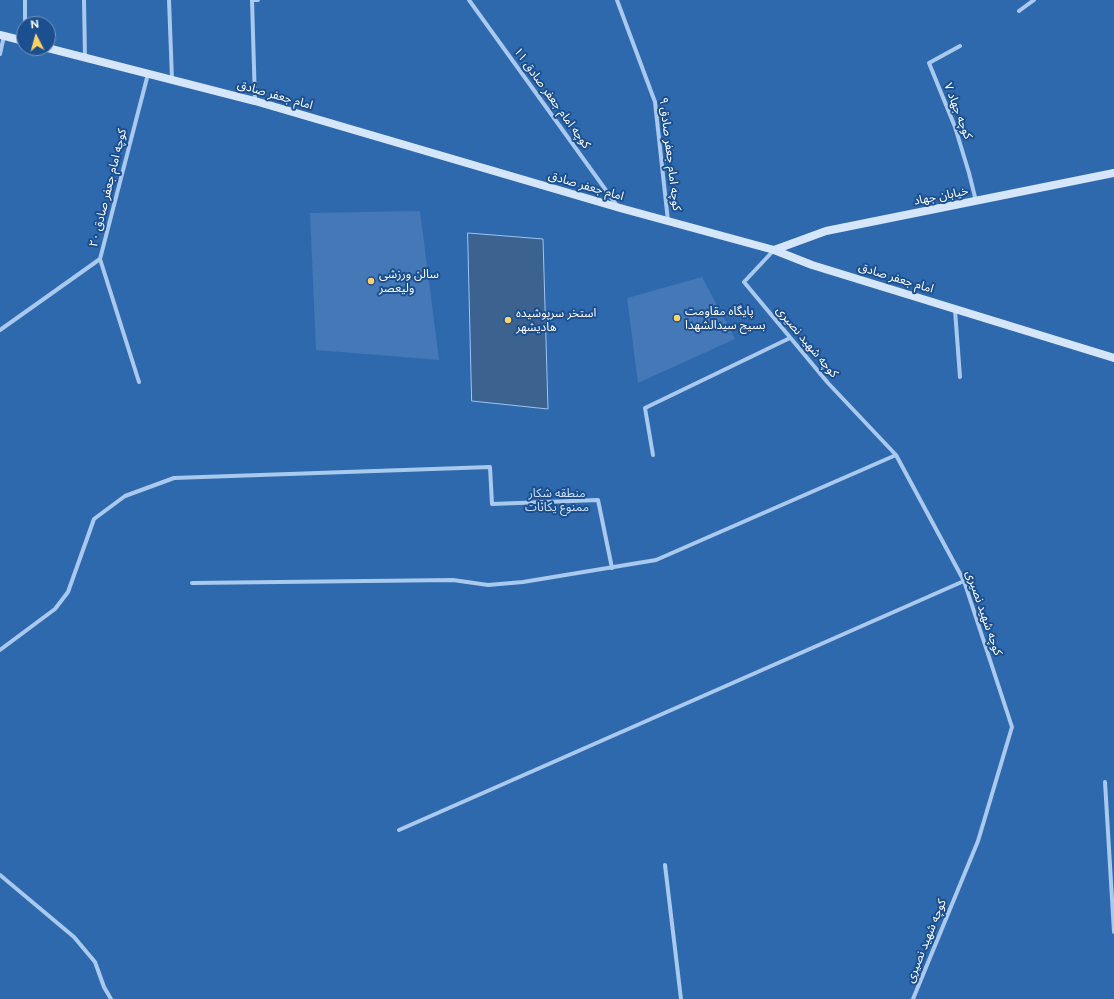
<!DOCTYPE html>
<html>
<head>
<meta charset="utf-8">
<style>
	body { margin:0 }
	#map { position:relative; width:1114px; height:999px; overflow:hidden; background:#1b4f8f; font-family:Raleway,sans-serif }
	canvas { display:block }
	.north { position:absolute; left:16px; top:16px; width:40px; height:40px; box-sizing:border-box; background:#1b4f8f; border:1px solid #7695bc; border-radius:50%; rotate:354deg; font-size:11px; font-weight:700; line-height:16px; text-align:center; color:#fff }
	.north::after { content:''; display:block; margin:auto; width:14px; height:18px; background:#ffd166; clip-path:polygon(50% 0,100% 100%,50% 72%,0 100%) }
</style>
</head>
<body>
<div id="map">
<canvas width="1114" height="999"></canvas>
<div class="north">N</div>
</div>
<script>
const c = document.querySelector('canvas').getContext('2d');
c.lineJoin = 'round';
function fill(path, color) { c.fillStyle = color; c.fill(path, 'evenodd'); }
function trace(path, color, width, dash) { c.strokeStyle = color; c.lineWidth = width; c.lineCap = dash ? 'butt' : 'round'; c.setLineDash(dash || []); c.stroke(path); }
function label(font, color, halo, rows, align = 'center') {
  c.font = font + ' Raleway,"Noto Sans Arabic",sans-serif'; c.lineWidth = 4; c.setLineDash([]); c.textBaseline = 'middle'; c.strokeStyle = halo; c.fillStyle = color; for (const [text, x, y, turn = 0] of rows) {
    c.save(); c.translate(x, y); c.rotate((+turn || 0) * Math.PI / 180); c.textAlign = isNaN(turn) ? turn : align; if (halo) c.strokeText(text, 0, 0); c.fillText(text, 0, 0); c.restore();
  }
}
fill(new Path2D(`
	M0 0H1114V999H0ZM24 24H48V48H24Z`), '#2e69ad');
const water = new Path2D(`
	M468 233 543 239 548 409 472 401Z`);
fill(water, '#3c6290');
trace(water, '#9cc4f0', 1);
fill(new Path2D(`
	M420 211 439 360 316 350 310 213Z
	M702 277 735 339 638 383 627 298Z`), '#4478b7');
trace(new Path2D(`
	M25 0V24
	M84 0 85 57
	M169 0 172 79
	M252 0 255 101
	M252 0H258
	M469 0 618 207
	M617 0 655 102 668 221
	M1019 11 1034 0
	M960 46 929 63 955 127 969 173 976 201
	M0 54 4 36
	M774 250 744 282 828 383 896 455 964 581 1012 727 978 841 913 999
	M100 259 139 382
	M955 310 960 377
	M0 330 100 259 148 74
	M653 455 645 408 790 338
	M192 583 453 580 488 585 523 582 656 560 896 455
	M0 650 55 609 68 592 94 519 125 496 174 478 490 467 492 504 598 500 612 568
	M1105 782 1114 932
	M399 830 964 581
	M665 865 681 999
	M0 875 74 937 95 962 104 987 111 999`), '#a9c9ee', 4);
trace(new Path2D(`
	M0 35 24 41
	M48 48 255 101 620 208 774 250 812 265 1114 358
	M774 250 826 231 1114 173`), '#d6e6fa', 8);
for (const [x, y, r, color] of [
	[371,281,4,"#ffd166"],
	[677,318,4,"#ffd166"],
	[508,320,4,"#ffd166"]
]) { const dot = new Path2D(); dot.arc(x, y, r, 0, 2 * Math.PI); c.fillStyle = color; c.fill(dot); trace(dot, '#1b4f8f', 1.5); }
label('12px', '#fff', '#1b4f8f', [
	["امام جعفر صادق",275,95,16],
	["کوچه امام جعفر صادق ۱۱",552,98,54],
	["کوچه جهاد ‍۷",958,111,69],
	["کوچه امام جعفر صادق ۹",670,154,83],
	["امام جعفر صادق",586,186,16],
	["کوچه امام جعفر صادق ۲۰",108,188,-76],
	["خیابان جهاد",941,196,-11],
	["امام جعفر صادق",896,278,17],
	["کوچه شهید نصیری",807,342,50],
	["کوچه شهید نصیری",984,613,71],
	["کوچه شهید نصیری",926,941,-68]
]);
label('12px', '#fff', '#1b4f8f', [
	["سالن ورزشی",379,274],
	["ولیعصر",379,288],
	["پایگاه مقاومت",685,311],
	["بسیج سیدالشهدا",685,325],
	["استخر سرپوشیده",516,313],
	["هادیشهر",516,327]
], 'left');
label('12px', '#cfe3fa', '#1b4f8f', [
	["منطقه شکار",557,493],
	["ممنوع یکانات",557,507]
]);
</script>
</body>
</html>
